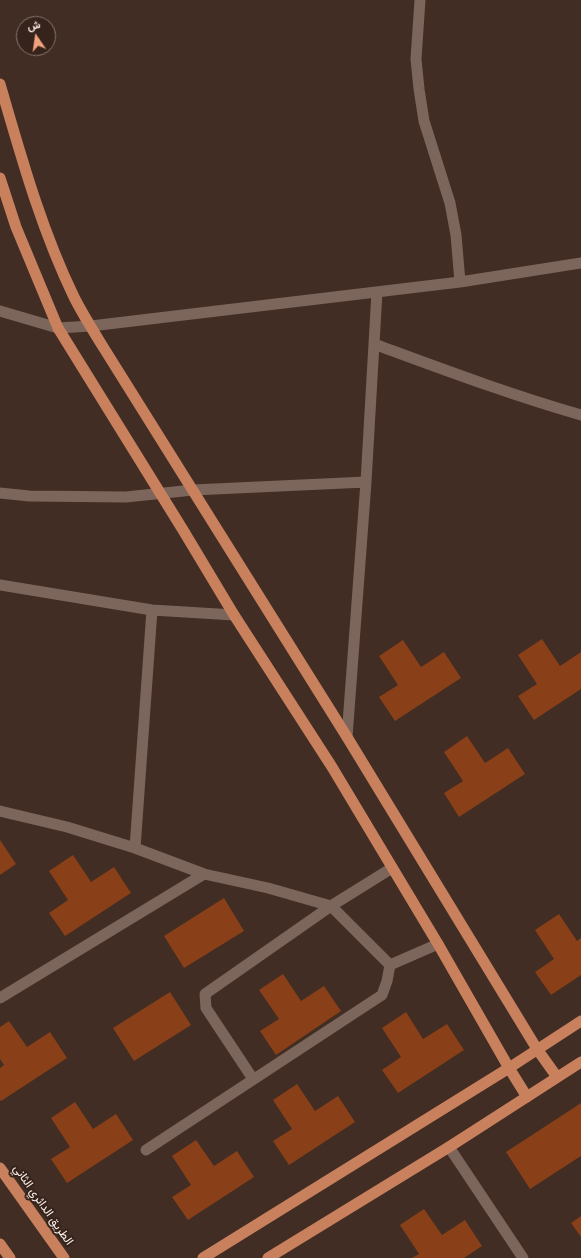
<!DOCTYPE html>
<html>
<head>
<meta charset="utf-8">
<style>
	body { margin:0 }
	#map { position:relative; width:581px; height:1258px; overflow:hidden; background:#412d24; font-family:Merriweather,Vazirmatn,serif }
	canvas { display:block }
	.north { position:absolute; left:16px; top:16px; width:40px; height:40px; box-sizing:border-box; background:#36231b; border:1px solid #85746d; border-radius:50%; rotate:347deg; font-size:11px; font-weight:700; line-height:16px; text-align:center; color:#fbeee8 }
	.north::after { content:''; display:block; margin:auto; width:14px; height:18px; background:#f1a17c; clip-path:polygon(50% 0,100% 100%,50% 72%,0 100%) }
</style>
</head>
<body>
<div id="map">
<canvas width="581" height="1258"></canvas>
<div class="north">ش</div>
</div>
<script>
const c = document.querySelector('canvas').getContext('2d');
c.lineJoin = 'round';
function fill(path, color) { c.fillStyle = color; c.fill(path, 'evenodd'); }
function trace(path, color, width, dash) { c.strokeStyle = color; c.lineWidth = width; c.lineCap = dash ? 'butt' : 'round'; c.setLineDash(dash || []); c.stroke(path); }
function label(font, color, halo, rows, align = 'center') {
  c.font = font + ' Merriweather,Vazirmatn,serif'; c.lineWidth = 4; c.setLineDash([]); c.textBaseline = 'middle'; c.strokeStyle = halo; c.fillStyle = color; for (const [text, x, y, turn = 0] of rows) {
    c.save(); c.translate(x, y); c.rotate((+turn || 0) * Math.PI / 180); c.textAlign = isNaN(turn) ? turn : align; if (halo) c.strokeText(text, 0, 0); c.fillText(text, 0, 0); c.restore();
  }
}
fill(new Path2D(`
	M542 639 560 666 581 652V689L534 720 518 696 537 684 518 655Z
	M403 640 421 667 444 652 461 678 395 721 379 697 398 685 379 656Z
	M467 736 485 763 508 748 525 774 459 817 444 793 463 781 444 752Z
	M0 840 16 864 0 875Z
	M73 855 91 882 114 867 131 893 65 936 49 913 68 900 49 871Z
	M224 898 244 931 184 968 164 936Z
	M559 914 577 941 581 938V975L551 995 535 972 554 959 535 930Z
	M283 974 301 1001 324 986 341 1011 276 1055 260 1031 279 1019 259 990Z
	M170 992 191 1025 134 1061 113 1028Z
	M406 1012 423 1039 447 1024 464 1050 398 1093 382 1070 401 1057 382 1028Z
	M9 1021 27 1047 50 1032 67 1058 1 1101 0 1100V1068L4 1065 0 1059V1027Z
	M297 1084 315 1111 338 1096 355 1122 289 1165 273 1141 292 1129 273 1100Z
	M75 1102 93 1129 116 1114 133 1140 67 1183 51 1159 70 1147 51 1118Z
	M581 1103V1156L530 1189 506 1152Z
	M196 1140 214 1166 237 1151 254 1177 188 1220 172 1197 191 1185 172 1156Z
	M424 1209 442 1235 465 1220 482 1246 464 1258H412L419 1254 400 1225Z
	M581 1216V1237L571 1223Z`), '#893f17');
trace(new Path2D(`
	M420 0 416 59 419 89 424 121 450 203 456 235 460 282
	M0 311 58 328 91 326 460 282 581 263
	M374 344C442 369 511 395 581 415
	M0 493 29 496 126 497 193 490 366 482
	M0 585 152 610 234 615
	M347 737 366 482 377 292
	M0 811 67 827 135 848 204 874 268 888 331 906 390 965 438 944
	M135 848 152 610
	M0 998 204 874
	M253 1079 206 1008 205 994 331 906 392 868
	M449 1147 523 1258
	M146 1150 382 995 387 981 390 965`), '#7c655b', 11);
trace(new Path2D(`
	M0 84C21 156 41 229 74 297 83 315 94 332 105 350L347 737 537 1049 557 1077
	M0 178 16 227 58 328 183 530 234 615 332 767 438 944 509 1068 527 1097
	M0 1168 64 1258
	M0 1244 10 1258
	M203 1258 509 1068 581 1021
	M268 1258 449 1147 581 1062`), '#c9805d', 11);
label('12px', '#fbeee8', '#36231b', [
	["الطريق الدائري الثاني",43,1205,55]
]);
</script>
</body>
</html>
